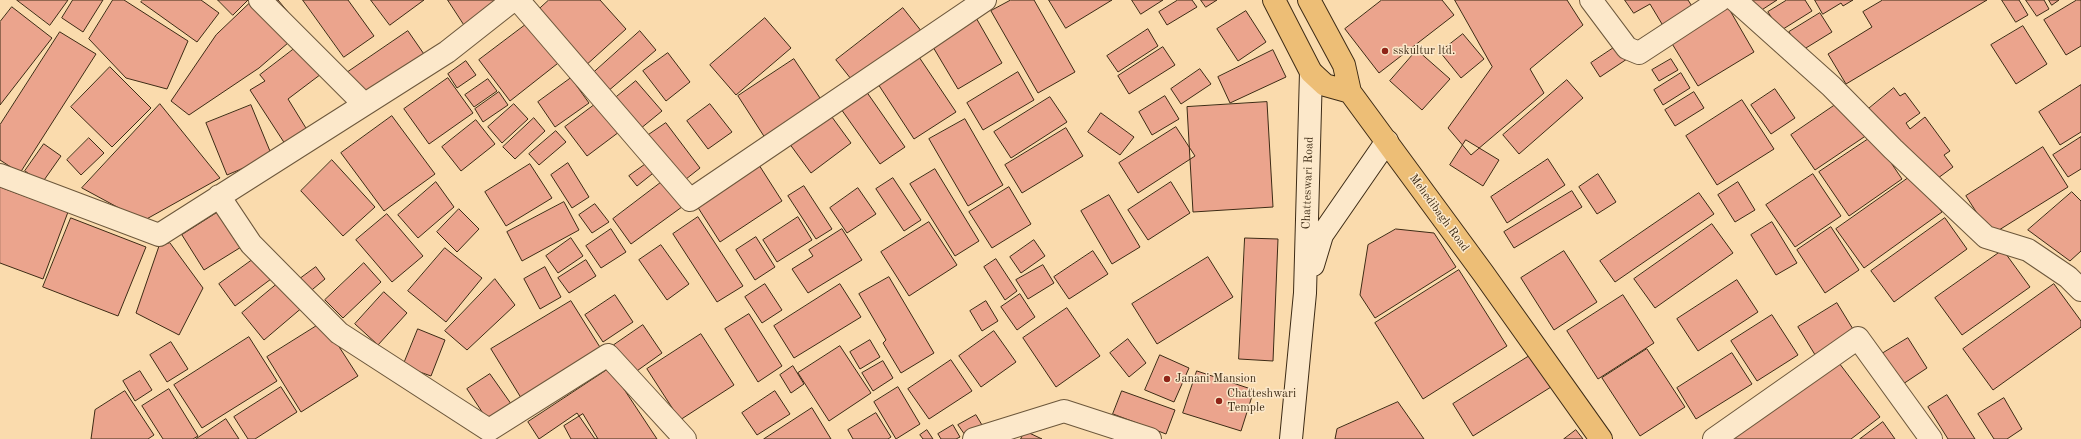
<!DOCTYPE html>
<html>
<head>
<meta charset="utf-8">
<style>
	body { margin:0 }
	canvas { display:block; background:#fadbad }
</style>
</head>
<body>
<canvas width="2081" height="439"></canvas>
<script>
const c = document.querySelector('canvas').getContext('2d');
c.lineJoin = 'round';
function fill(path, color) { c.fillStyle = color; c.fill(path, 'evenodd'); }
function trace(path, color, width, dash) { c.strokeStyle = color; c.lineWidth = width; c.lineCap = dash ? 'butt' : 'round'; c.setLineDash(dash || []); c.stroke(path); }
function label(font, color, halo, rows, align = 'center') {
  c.font = font + ' "Old Standard TT",serif'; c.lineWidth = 3; c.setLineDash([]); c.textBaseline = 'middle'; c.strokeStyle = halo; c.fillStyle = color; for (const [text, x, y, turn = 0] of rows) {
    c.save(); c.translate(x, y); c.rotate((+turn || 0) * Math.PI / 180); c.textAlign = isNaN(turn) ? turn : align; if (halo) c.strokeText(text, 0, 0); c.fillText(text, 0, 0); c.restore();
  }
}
const building = new Path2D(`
	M17 0H68L50 25Z
	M73 0H103L83 32 62 18Z
	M113 0H124L188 41 167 89 126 78 89 39Z
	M143 0H201L219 13 197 42 141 2Z
	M218 0H248L233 15Z
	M253 0H278L303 30 259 68 189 115 171 101 216 35Z
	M303 0H348L374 36 344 57Z
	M371 0H424L390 25Z
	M448 0H504L465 26Z
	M549 0H600L626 29 584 67 534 14Z
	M1011 0H1034L1075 72 1038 93 991 11Z
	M1049 0H1112L1066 28Z
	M1132 0H1163L1141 14Z
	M1178 0H1192L1197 7 1167 25 1159 12Z
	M1201 0H1217L1206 7Z
	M1382 0H1442L1454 15 1379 73 1345 29Z
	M1455 0H1567L1583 25 1530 69 1544 93 1471 155 1448 128 1492 67Z
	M1625 0H1688L1695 11 1665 29 1650 4 1634 13Z
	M1745 0H1777L1754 15Z
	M1787 0H1805L1812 11 1780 31 1768 12Z
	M1815 0H1853L1843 6 1841 3 1823 14Z
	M1883 0H1987L1846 84 1828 54 1872 27 1863 12Z
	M2002 0H2019L2028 15 2016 22Z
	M2026 0H2044L2049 9 2037 16Z
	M2049 0H2059L2052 5Z
	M2077 0H2081V46L2066 55 2044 20Z
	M12 7 52 38 0 105V22Z
	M1728 7 1754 52 1698 86 1671 42Z
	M903 8 922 32 855 84 836 60Z
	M1246 11 1266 42 1238 61 1217 29Z
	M1820 13 1832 32 1801 51 1789 32Z
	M975 16 1002 63 958 89 930 42Z
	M765 18 791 48 736 95 710 65Z
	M532 20 562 60 510 101 479 60Z
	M2023 26 2047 64 2016 84 1991 45Z
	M1148 29 1158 46 1118 72 1107 56Z
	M408 31 426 57 362 100 345 74Z
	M640 31 656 50 607 92 591 75Z
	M60 32 96 54 20 173 0 160V125Z
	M1463 34 1484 59 1461 78 1440 52Z
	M311 36 333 65 288 99 309 133 287 147 250 90 265 81 260 75Z
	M1618 45 1627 59 1600 77 1591 63Z
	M1163 47 1175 65 1129 94 1118 76Z
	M1273 50 1286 77 1230 103 1218 77Z
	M1417 50 1450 79 1422 110 1390 81Z
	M668 53 690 82 666 101 643 71Z
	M919 57 956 112 914 139 878 84Z
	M794 59 826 107 769 144 738 96Z
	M1671 59 1678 70 1659 81 1652 70Z
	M466 61 476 75 457 88 448 74Z
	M110 67 151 108 112 147 71 107Z
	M1200 69 1211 84 1181 104 1171 89Z
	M1018 72 1034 100 983 130 967 103Z
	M1681 73 1690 88 1663 105 1654 90Z
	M448 78 473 113 429 144 404 109Z
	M571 78 589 103 555 127 538 102Z
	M488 79 497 91 474 107 465 95Z
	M1567 80 1583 98 1519 154 1503 135Z
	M636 81 662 111 640 129 614 99Z
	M2081 85V132L2060 145 2039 112Z
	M1894 88 1900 96 1905 93 1920 113 1906 123 1910 129 1925 117 1950 151 1944 155 1953 167 1934 181 1866 111Z
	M1775 89 1795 118 1771 134 1751 105Z
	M866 91 905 147 880 164 841 109Z
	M499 92 508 105 483 122 475 109Z
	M1694 92 1704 108 1675 126 1665 110Z
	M1165 96 1179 119 1152 135 1139 112Z
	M1050 97 1067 122 1011 158 994 132Z
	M1844 99 1867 135 1815 170 1791 135Z
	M601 100 623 129 587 156 565 127Z
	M1742 100 1774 149 1717 185 1686 136Z
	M1267 102 1273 207 1193 212 1187 107Z
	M160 104 220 178 143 221 82 188Z
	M514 104 528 119 502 143 488 127Z
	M710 104 732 132 708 149 687 121Z
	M251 105 272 156 227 175 206 123Z
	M829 113 851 143 811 173 789 143Z
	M1101 113 1134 137 1120 155 1088 132Z
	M392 116 435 174 384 211 341 153Z
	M534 118 545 131 515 159 503 147Z
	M965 119 1003 185 968 206 929 139Z
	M476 120 495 144 461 171 442 147Z
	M666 123 700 168 681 183 647 136Z
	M1176 127 1195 156 1138 193 1119 163Z
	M1066 128 1083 156 1022 193 1005 165Z
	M556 131 566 142 539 165 529 154Z
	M1873 136 1902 179 1849 216 1819 172Z
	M2081 137V169L2068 177 2053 155Z
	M89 138 104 153 81 175 67 160Z
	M1466 140 1499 160 1483 186 1450 165Z
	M44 144 61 156 42 183 25 171Z
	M2043 147 2068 187 1991 235 1966 196Z
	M1548 159 1565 185 1507 223 1491 197Z
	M332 160 375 207 343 236 301 191Z
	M650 161 657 170 637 186 629 176Z
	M568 163 589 197 572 208 551 175Z
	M530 164 552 198 506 226 485 192Z
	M759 165 782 201 720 242 697 206Z
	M935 169 979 241 955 256 910 184Z
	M1598 174 1616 202 1597 214 1579 187Z
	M1813 174 1841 216 1795 247 1766 205Z
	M1914 174 1942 212 1864 268 1836 229Z
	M667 178 686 204 631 244 613 219Z
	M893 178 921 220 904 231 876 189Z
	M436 182 454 207 418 238 398 215Z
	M1171 182 1190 213 1148 240 1128 210Z
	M1738 182 1755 210 1735 222 1718 195Z
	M804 186 832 229 816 239 788 196Z
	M0 187 68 212 43 279 0 263Z
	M1009 187 1031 224 992 248 969 212Z
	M858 188 876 214 847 233 830 208Z
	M1572 191 1582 207 1514 248 1504 232Z
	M2072 192 2081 201V251L2070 261 2028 230Z
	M1699 193 1714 214 1615 282 1600 261Z
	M1109 195 1140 247 1112 264 1081 211Z
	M564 202 579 230 522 261 507 232Z
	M595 204 609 222 592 233 579 215Z
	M223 209 246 244 204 270 182 235Z
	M459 209 479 229 457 252 437 232Z
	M387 214 423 256 392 282 356 240Z
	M698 217 743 286 717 302 673 234Z
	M798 217 812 240 777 262 763 240Z
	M71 218 146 247 118 316 43 287Z
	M1945 218 1967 249 1894 302 1871 271Z
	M929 222 957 265 909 296 881 252Z
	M1772 222 1797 263 1776 275 1751 235Z
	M1712 224 1733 253 1655 308 1634 279Z
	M1831 227 1859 270 1825 293 1797 250Z
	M611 229 626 252 601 268 586 246Z
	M842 229 862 260 808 293 792 269 813 256 809 250Z
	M1396 229 1434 233 1456 267 1375 318 1360 295 1368 245Z
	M756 237 775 267 755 280 736 250Z
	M571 238 583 256 558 273 546 256Z
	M1245 238 1278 239 1273 361 1239 359Z
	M1034 240 1045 256 1021 273 1010 257Z
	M170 243 203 288 179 335 136 313 159 246Z
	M661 245 689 284 667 300 639 260Z
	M445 248 482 278 446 322 408 291Z
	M2003 250 2030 287 1962 335 1935 298Z
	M1093 251 1108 274 1069 299 1054 277Z
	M1564 251 1597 302 1554 330 1521 278Z
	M1208 257 1233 297 1157 344 1132 304Z
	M255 258 271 279 235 306 219 284Z
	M996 259 1017 291 1005 300 984 267Z
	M586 260 596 276 569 293 558 278Z
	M364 263 381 282 343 318 325 300Z
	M1043 265 1054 283 1028 299 1016 280Z
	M316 267 325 279 307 294 297 281Z
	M545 267 561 297 540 309 524 279Z
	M1459 270 1507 346 1423 399 1375 323Z
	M889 277 934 353 901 373 883 343 886 340 859 294Z
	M495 279 515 305 467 350 445 331Z
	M282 280 304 306 264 340 242 313Z
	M1737 280 1758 312 1698 351 1677 319Z
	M765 284 782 310 762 323 745 297Z
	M840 284 861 317 794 358 774 326Z
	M2054 284 2081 321V327L1993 390 1963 349Z
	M384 292 407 313 378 345 355 324Z
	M1020 294 1035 317 1017 330 1001 307Z
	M615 295 633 322 603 342 585 315Z
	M1623 295 1654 343 1598 379 1567 331Z
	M571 301 603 352 523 401 491 349Z
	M986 301 998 321 982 331 970 311Z
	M1837 303 1856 334 1817 358 1798 327Z
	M1067 308 1100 356 1056 387 1023 338Z
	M749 314 782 366 758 382 725 329Z
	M1772 315 1798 355 1757 381 1731 341Z
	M323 322 358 376 301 412 267 357Z
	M643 325 662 353 634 373 614 345Z
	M418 329 445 340 431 376 403 366Z
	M994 331 1016 362 981 387 959 356Z
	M701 334 734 385 680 420 647 369Z
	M249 337 277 381 202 428 174 385Z
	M1908 338 1927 368 1900 386 1880 355Z
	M1128 339 1146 363 1129 377 1110 353Z
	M870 340 880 357 860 369 850 352Z
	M171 342 188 369 167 382 150 355Z
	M840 346 871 393 829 421 798 373Z
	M1647 349 1685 407 1640 436 1602 378Z
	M1732 353 1752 384 1696 419 1677 388Z
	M1160 355 1189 368 1174 402 1145 390Z
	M1531 355 1551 387 1473 436 1453 404Z
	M1836 359 1880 417 1851 439H1728Z
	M951 360 972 391 929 419 908 389Z
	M883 361 893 378 873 391 862 373Z
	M793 366 804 384 791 393 780 375Z
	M610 368 657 439H595L577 413 539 439 528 422Z
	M140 371 152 390 135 401 123 381Z
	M1197 371 1254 390 1241 431 1183 413Z
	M490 374 514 408 490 424 467 389Z
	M281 387 297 412 255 439H248L234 417Z
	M898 387 920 424 896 439 874 402Z
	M169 389 198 436 193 439H163L142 406Z
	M125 391 154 435 148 439H91L95 410Z
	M775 391 790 414 757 435 742 413Z
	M1122 391 1175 410 1166 434 1113 414Z
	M1947 395 1975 439H1948L1928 407Z
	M2004 398 2022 429 2007 439H1994L1978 414Z
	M1398 402 1424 439H1335L1337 429Z
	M812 408 831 439H764Z
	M876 413 891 437 888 439H853L848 430Z
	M583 414 598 439H571L564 426Z
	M976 415 982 425 965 435 958 425Z
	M226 419 239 439H196Z
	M1883 422 1895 439H1860Z
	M953 425 960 437 956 439H941L938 434Z
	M927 430 933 439H923L920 435Z
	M1576 430 1583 439H1564Z
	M1025 431 1042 439H1021Z`);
fill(building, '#eba48d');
trace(building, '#3d2b15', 1);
const street = new Path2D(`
	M260 0 364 104
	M518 0 690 200 985 0
	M1591 0 1627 48 1639 53 1720 0
	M1735 0 1831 86 1893 149 1986 237 2028 250 2068 277 2081 290
	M0 175 159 235 447 52 513 0
	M219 196 251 244 339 333 489 430 608 355 685 439
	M974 439 1064 411 1150 439
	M1714 439 1858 338 1931 439`);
const secondary = new Path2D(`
	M1313 265 1322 235 1387 141
	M1291 439 1305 293 1311 72`);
const primary = new Path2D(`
	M1274 0 1311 72 1325 85 1350 92 1483 273 1601 439
	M1309 0 1344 65 1350 92`);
trace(street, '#6c573b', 24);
trace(secondary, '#3d2b15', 24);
trace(primary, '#3d2b15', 24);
trace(street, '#fce8ca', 22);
trace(secondary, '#fce8ca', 22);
trace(primary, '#edbe76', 22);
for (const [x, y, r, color] of [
	[1385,51,4,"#8f2418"],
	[1167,379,4,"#8f2418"],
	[1219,401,4,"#8f2418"]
]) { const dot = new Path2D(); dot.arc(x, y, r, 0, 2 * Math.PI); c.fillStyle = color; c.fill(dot); trace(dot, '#fce8ca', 1.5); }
label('12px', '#3d2b15', '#fce8ca', [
	["sskultur ltd.",1393,51],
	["Janani Mansion",1175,379],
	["Chatteshwari",1227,394],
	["Temple",1227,408]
], 'left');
label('12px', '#3d2b15', '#fce8ca', [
	["Chatteswari Road",1308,183,-88],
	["Mehedibagh Road",1439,213,54]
]);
</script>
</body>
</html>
